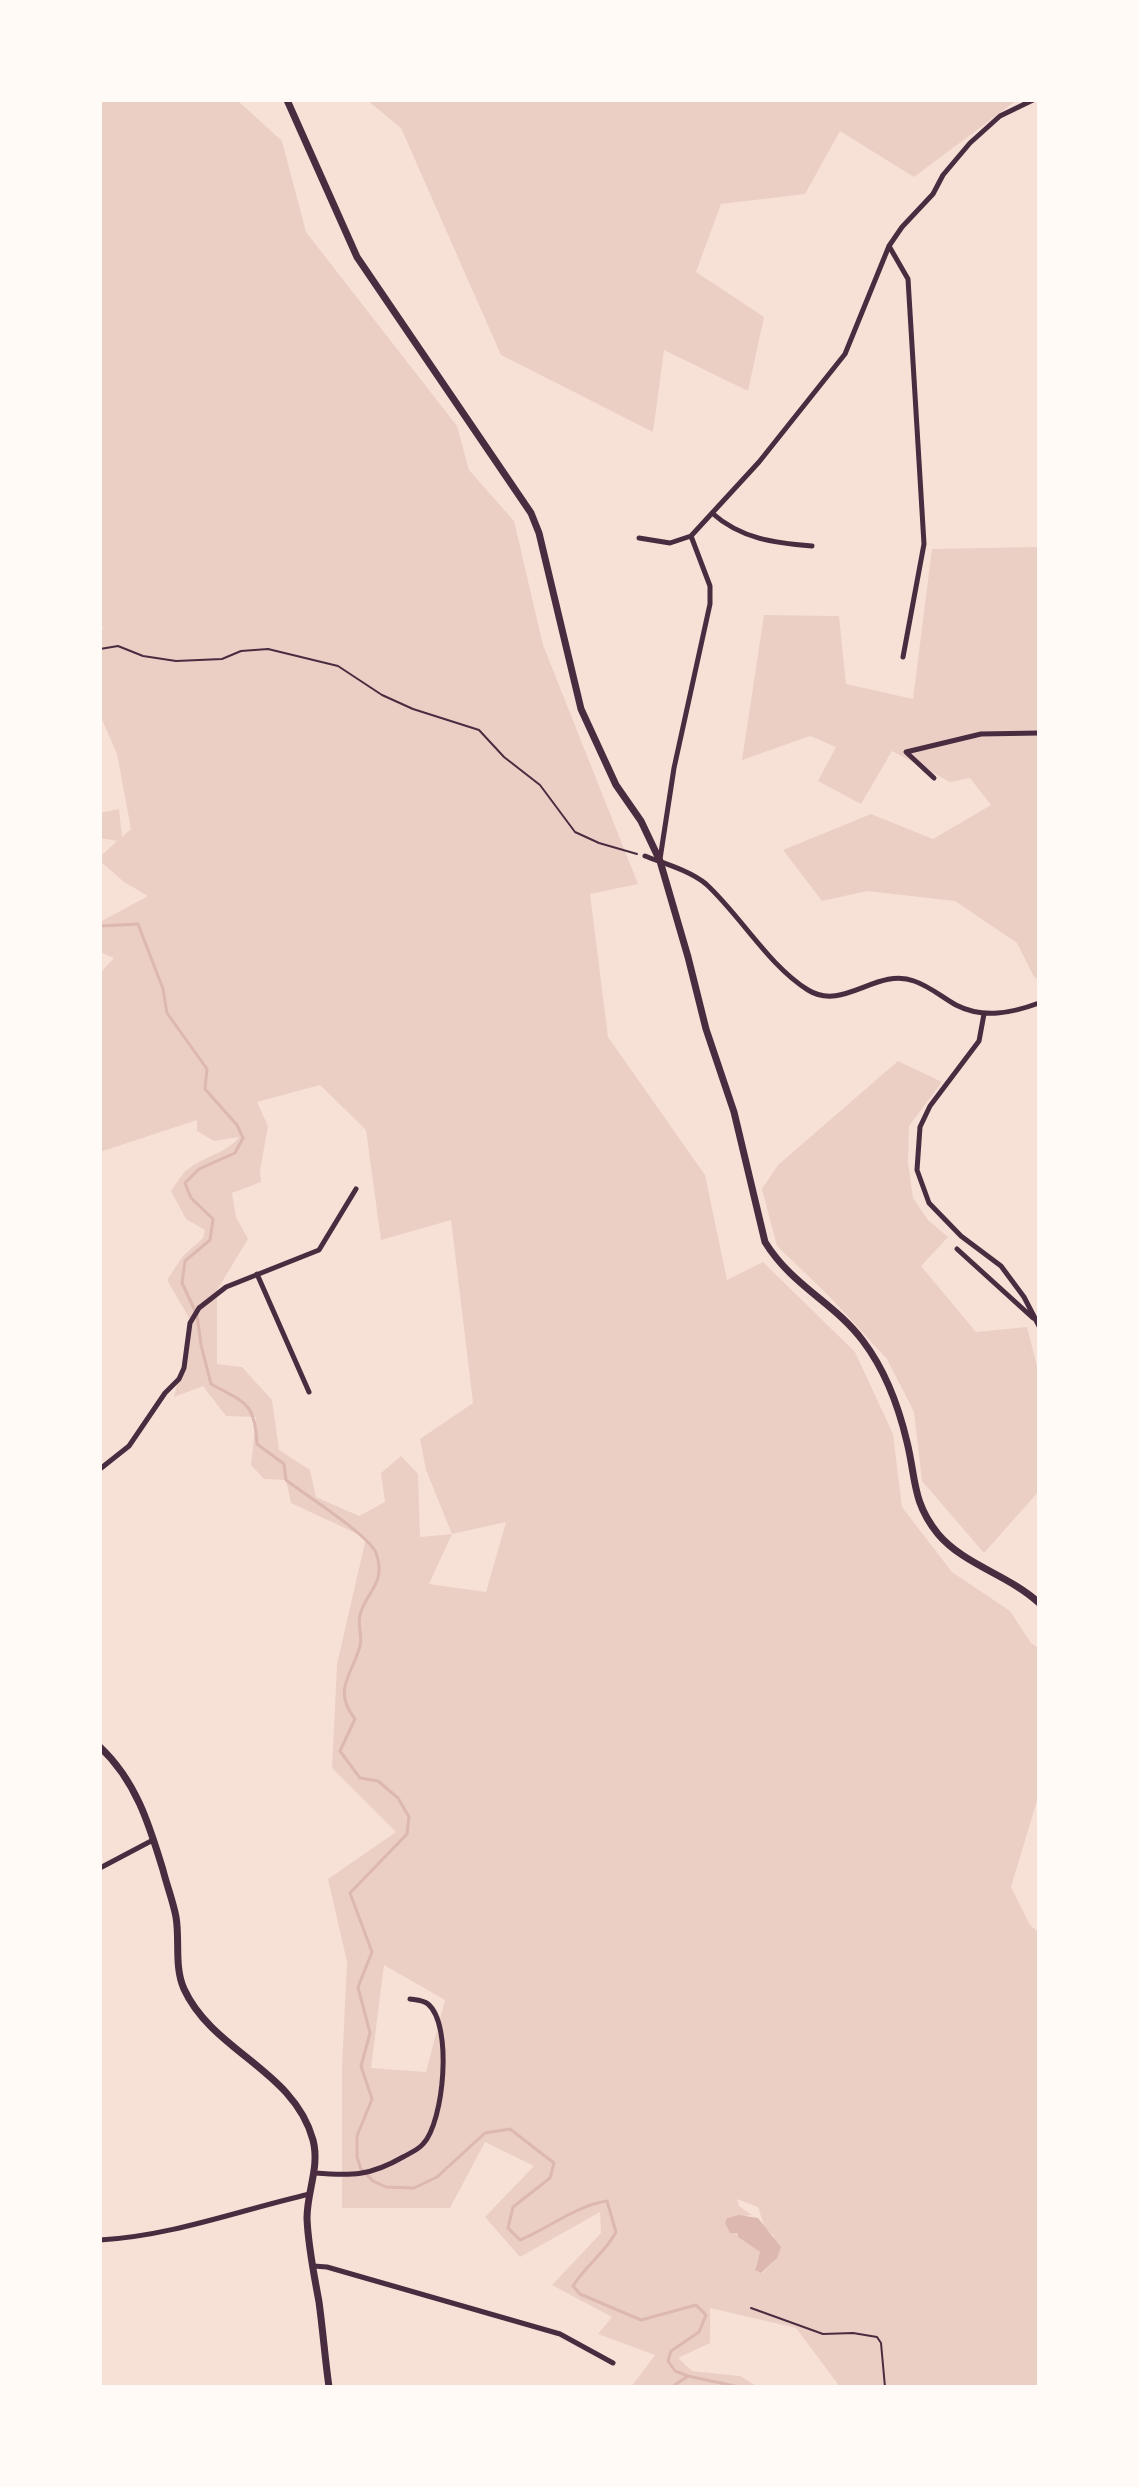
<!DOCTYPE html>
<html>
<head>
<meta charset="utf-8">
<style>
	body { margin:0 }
	#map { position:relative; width:1139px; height:2487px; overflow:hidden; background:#f7e1d7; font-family:Literata,serif }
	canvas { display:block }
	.frame { position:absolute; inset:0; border:102px solid #fffaf5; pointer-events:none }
</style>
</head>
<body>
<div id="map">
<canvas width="1139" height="2487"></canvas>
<div class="frame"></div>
</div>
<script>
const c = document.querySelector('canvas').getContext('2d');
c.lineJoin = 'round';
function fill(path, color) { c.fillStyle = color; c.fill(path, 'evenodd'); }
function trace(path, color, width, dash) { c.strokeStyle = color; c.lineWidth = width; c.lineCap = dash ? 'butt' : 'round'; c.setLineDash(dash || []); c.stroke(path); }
fill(new Path2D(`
	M100 100H237L282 141 306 232 457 426 469 470 514 521 543 645 638 884 590 894 608 1037 705 1175 727 1280 763 1262 855 1352 893 1434 902 1507 952 1572 1010 1611 1031 1643 1039 1648V1794L1011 1887 1030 1925 1039 1933V2387H840L796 2328 710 2308V2343L678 2358 692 2371 740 2376 758 2387H631L655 2355 598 2334 612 2317 552 2285 601 2233 600 2212 520 2257 485 2217 534 2166 485 2142 450 2208H342V2067L347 1962 328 1879 396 1832 332 1768 337 1664 366 1538 291 1503 286 1480 264 1479 251 1465 256 1417 226 1416 203 1386 174 1397 192 1323 167 1280 183 1256 203 1238 205 1230 186 1219 171 1191C177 1183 182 1172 191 1167 206 1156 230 1151 239 1137L214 1141 197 1131V1120L100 1152V973L114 958 100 952V922L148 896 124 882 100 861V857L117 841 100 838V813L119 809 122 837 131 829 117 754 100 715V631L103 629 100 621ZM320 1085 366 1130 381 1240 451 1220 473 1403 420 1439 426 1470 452 1534 420 1537 418 1474 401 1456 381 1473 385 1502 359 1516 316 1497 310 1470 279 1450 272 1400 242 1367 217 1364V1290L248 1239 236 1217 232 1193 261 1182 260 1171 268 1126 257 1102ZM506 1522 486 1592 429 1584 452 1534ZM384 1965 445 2000 426 2072 371 2068ZM737 2199 758 2207 765 2229 774 2236 773 2262 762 2273 755 2268 760 2252 738 2237 727 2218 752 2215 739 2206Z
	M367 100H1017L914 177 840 131 805 194 721 204 696 272 764 317 748 391 664 350 653 432 501 355 401 128Z
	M1039 494V980L1034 977 1017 943 955 901 867 891 822 901 783 850 871 814 933 839 991 805 970 778 950 782 892 751 861 804 818 781 836 747 810 736 742 760 764 615 839 616 846 684 913 699 932 549 1037 547V495Z
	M898 1061 942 1082 909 1126 908 1163 913 1198 928 1220 948 1237 921 1266 976 1332 1027 1327 1039 1374V1491L984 1553 922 1481 914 1412 887 1359 828 1295 777 1246 762 1189 778 1165Z`), '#ebcfc5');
fill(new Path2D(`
	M739 2215 758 2218 781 2247 777 2258 761 2273 755 2270 760 2252 738 2237 737 2233H730L725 2223 727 2218Z`), '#dcb8b0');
trace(new Path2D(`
	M100 926 138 924 163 989 167 1013 207 1069 205 1089 237 1125 243 1138 235 1153 199 1169 185 1183 191 1198 213 1219 210 1240 185 1261 182 1283 197 1315 201 1345 211 1384C245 1403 255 1402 257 1444L284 1464 286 1480C304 1494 369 1535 376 1553 387 1584 366 1591 360 1615 357 1625 363 1636 360 1646 352 1675 332 1690 355 1719L340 1751 360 1778 378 1781 398 1798 409 1817 407 1834 350 1893 372 1952 358 1987 370 2033 361 2066 372 2099 357 2136V2157L361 2169 373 2181 386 2187 414 2188 437 2177 485 2133 510 2129 554 2163 550 2178 513 2207 508 2228 520 2240C549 2228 575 2206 607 2201L616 2232C605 2253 585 2266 573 2286L580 2294 641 2320 696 2305 706 2315 699 2332 671 2351 668 2361 675 2371 688 2376 672 2387
	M688 2376 739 2387`), '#dcb8b0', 3);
trace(new Path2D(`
	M100 649 118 646 143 656 176 661 222 659 241 651 268 649 338 666 382 695 413 709 479 730 504 757 540 785 575 832 599 843 637 854
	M751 2308 823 2334 853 2333 877 2337 881 2343 885 2387`), '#4a2c40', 2);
trace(new Path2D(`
	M889 246 908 279 924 544 903 657
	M712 513C741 539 775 543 812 546
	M639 538 670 543 691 536 759 462 845 354 889 246 902 227 933 194 943 175 970 143 1000 116 1033 100
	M934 778 906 752 981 734 1039 733
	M645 856C663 863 691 871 706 884 740 915 769 966 808 990 843 1012 877 967 914 981 929 986 942 997 956 1005 983 1019 1012 1013 1039 1003
	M660 859 674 768 710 604V586L691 536
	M984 1014 979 1041 930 1106 920 1127 917 1170 929 1203 961 1236 1001 1266 1024 1297 1039 1326
	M957 1249 1033 1318
	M257 1274 309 1392
	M100 1469 129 1446 165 1393 179 1379 184 1368 190 1323 199 1308 226 1287 319 1250 356 1189
	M100 1868 153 1840
	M315 2173C352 2176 370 2176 403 2157 410 2153 418 2150 423 2144 444 2122 453 2025 428 2004 423 2000 416 2000 410 1999
	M100 2240C172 2236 240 2210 310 2194
	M313 2266 327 2267 560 2334 613 2363`), '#4a2c40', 5);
trace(new Path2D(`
	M100 1747C136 1781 149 1824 163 1870 167 1886 173 1901 176 1917 180 1941 174 1966 184 1989 213 2052 294 2070 313 2140 320 2167 307 2191 307 2218 308 2246 314 2274 319 2302 323 2331 325 2359 329 2387`), '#4a2c40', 7);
trace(new Path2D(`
	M287 100 357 257 531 513 539 533 581 709 616 785 641 821 660 861 688 957 706 1029 734 1112 765 1242C792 1286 835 1303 863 1341 885 1370 899 1408 907 1442 916 1478 912 1502 938 1534 964 1565 1009 1575 1039 1603`), '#4a2c40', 7);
</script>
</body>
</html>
